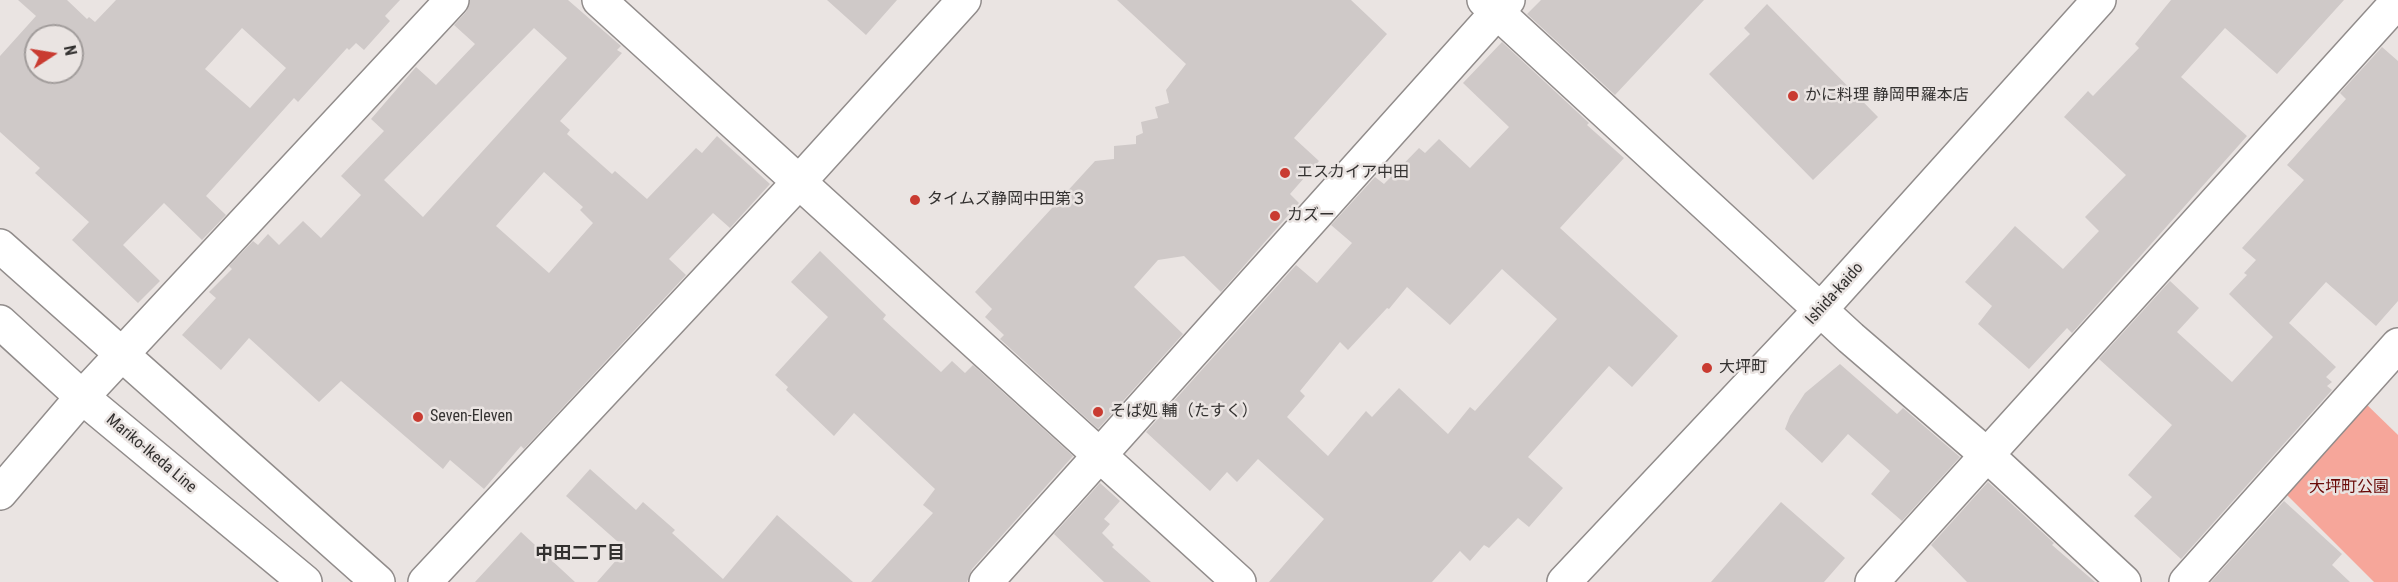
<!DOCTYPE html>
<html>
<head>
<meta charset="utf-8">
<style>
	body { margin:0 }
	#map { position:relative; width:2398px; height:582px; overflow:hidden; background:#eae4e2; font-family:"Roboto Condensed",sans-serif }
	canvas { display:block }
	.north { position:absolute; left:24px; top:24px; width:60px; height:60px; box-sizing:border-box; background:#eae4e2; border:2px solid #a19c9b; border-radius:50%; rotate:78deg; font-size:16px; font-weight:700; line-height:24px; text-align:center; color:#333130 }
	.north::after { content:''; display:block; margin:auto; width:21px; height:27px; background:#c93b31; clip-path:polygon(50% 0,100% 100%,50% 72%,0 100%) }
</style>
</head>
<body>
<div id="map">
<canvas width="2398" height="582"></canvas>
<div class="north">N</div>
</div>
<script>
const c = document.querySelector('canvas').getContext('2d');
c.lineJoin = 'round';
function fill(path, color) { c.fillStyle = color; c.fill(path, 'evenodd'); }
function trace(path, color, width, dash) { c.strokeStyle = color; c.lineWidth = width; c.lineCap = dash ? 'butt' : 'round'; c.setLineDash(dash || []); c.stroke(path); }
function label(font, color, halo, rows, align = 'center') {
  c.font = font + ' "Roboto Condensed","Noto Sans JP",sans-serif'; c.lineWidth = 5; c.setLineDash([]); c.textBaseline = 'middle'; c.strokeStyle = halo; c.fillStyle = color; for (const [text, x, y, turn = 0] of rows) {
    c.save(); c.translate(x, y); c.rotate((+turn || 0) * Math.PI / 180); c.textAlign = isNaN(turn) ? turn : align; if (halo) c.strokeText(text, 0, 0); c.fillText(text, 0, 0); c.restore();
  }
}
fill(new Path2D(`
	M2362 400 2398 435V582H2374L2283 491Z`), '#f6a69a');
fill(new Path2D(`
	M18 0H67L87 19 89 17 95 22 116 0H400L385 16 390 21 364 50 356 43 349 50 347 48 298 102 294 98 206 196 226 215 202 240 164 203 123 245 160 281 138 303 72 240 89 222 35 173 40 168 0 132V56L36 16ZM242 28 286 68 250 108 205 69ZM36 36H72V72H36Z
	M470 0H568L621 46 617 50 622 53 560 121 570 130 567 134 612 174 615 171 647 199 696 148 702 153 717 136 770 184 730 228 713 213 669 259 686 275 524 449 521 446 484 489 450 460 443 469 341 381 319 402 249 338 221 370 182 335 216 298 209 292 232 269 229 266 253 241 258 245 268 234 279 245 303 221 321 238 361 195 341 176 384 131 371 119 416 67 436 85 475 44 454 25 466 12ZM534 28 567 58 423 217 384 180ZM544 172 583 207 580 210 593 223 549 273 496 226Z
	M827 0H897L866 35Z
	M1117 0H1351L1387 34 1294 138 1319 161 1290 194 1299 203 1221 292 1184 256 1158 260 1134 287 1183 334 1098 429 1000 339 1004 335 985 317 992 309 975 292 1095 161 1114 159V146L1136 144V136L1143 133 1141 122 1158 118 1155 107 1169 103 1166 90 1186 64Z
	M1541 0H1704L1615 95 1527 14Z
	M2171 0H2344L2277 74 2225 28 2181 77 2247 136 2072 333 2067 328 2029 369 1978 324 1992 306 1965 282 2015 226 2063 269 2099 231 2085 217 2126 175 2064 117 2088 91 2093 96 2139 48 2135 44Z
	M1767 4 1878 117 1813 180 1709 74 1750 34 1744 28Z
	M1502 42 1589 123 1587 125 1624 158 1560 228 1678 336 1632 387 1609 366 1528 457 1563 488 1529 527 1518 518 1489 548 1484 545 1470 561 1460 551 1432 582H1269L1324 519 1258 459 1237 482 1227 472 1210 491 1146 432 1296 265 1317 283 1352 243 1331 225 1375 177 1384 184 1419 148 1425 153 1439 139 1470 168 1509 127 1463 83ZM1502 269 1557 319 1475 411 1470 407 1448 434 1399 388 1372 417 1366 411 1328 456 1287 417 1305 396 1300 391 1340 342 1348 350 1387 308 1389 309 1407 287 1450 325Z
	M2382 47 2398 61V301L2376 326 2326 282 2289 323 2336 367 2326 377 2332 382 2327 386 2332 390 2181 559 2134 516 2152 497 2128 475 2172 425 2099 359 2170 281 2199 308 2177 332 2232 382 2273 337 2229 294 2247 275 2244 273 2256 260 2242 248 2304 180 2287 165 2346 99 2340 93Z
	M820 251 886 315 883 319 941 372 952 361 965 373 973 365 1073 456 972 569 967 582H871L933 513 923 505 935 489 854 413 834 436 786 390 788 387 775 375 828 317 791 282Z
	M1840 364 1897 414 1903 408 1960 457 1902 521 1871 494 1890 471 1848 434 1822 463 1785 429 1790 416 1805 393Z
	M590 469 636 510 643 502 675 530 672 533 723 579 777 515 853 582H597L626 549 566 496Z
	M1988 482 2054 543 2052 545 2095 582H1967L1931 545Z
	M1100 483 1120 501 1104 519 1110 524 1102 533 1114 545 1112 547 1151 582H1104L1054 534Z
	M2284 501 2342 554 2332 565 2350 582H2211Z
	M1781 502 1845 558 1824 582H1711Z
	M521 532 575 582H475Z`), '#cfc9c8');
const minor = new Path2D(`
	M599 0 1239 582
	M1484 0 1851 338 1987 455 2124 582
	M0 246 378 582
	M0 322 82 397 305 582
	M0 493 82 397 452 0
	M425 582 798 183 964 0
	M986 582 1508 0
	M1564 582 1821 309 2099 0
	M1872 582 2398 1
	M2186 582 2398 345`);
trace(minor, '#918c8b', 36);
trace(minor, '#fff', 33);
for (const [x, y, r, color] of [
	[1793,96,6,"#c93b31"],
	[1285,173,6,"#c93b31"],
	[915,200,6,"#c93b31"],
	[1275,216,6,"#c93b31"],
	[1707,368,6,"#c93b31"],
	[1098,412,6,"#c93b31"],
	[418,417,6,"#c93b31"]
]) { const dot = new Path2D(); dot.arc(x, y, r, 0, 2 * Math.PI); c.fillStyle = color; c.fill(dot); trace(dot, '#eae4e2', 2); }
label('16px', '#333130', '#eae4e2', [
	["かに料理 静岡甲羅本店",1805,96],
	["エスカイア中田",1297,173],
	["タイムズ静岡中田第３",927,200],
	["カズー",1287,216],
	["大坪町",1719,368],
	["そば処 輔（たすく）",1110,412],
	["Seven-Eleven",430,417]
], 'left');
label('16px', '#333130', '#eae4e2', [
	["Ishida-kaido",1835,294,-48],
	["Mariko-Ikeda Line",151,454,40]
]);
label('16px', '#690907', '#eae4e2', [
	["大坪町公園",2349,488]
]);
label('bold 18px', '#333130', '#eae4e2', [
	["中田二丁目",580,554]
]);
</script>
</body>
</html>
